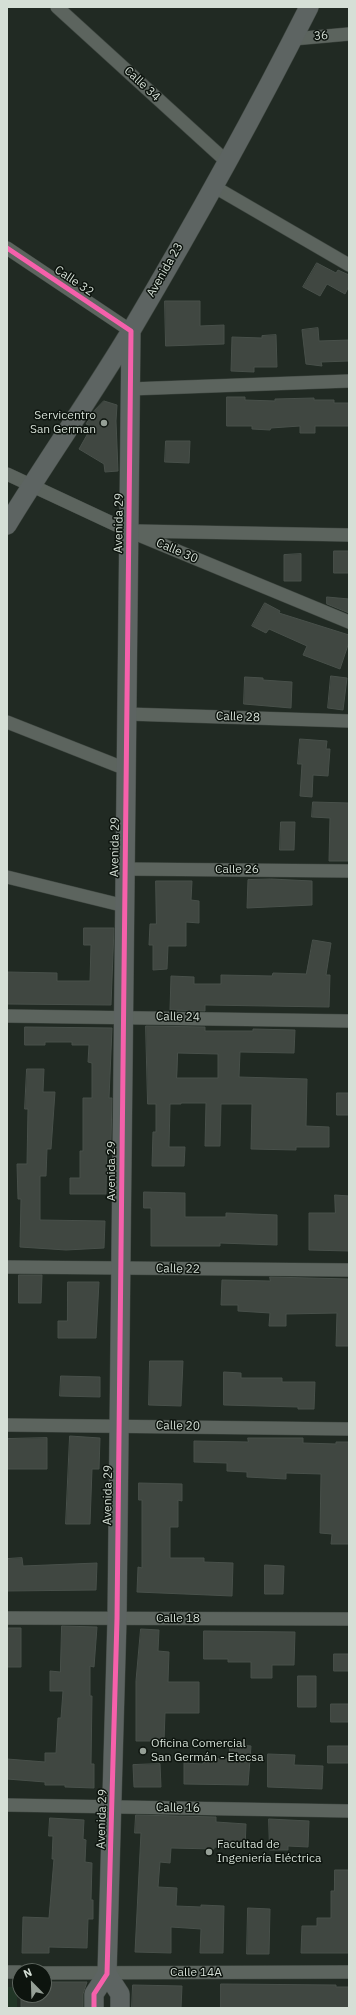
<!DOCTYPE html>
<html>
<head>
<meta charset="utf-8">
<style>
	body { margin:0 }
	#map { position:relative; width:356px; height:2015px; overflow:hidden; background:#212a23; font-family:"IBM Plex Sans",sans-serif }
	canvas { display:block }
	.frame { position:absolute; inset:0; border:8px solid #d5dfd6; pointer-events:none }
	.north { position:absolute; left:12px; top:1963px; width:40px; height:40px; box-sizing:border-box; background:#0d140e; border:1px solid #5d655e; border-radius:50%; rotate:337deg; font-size:11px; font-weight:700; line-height:16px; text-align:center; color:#d5dfd6 }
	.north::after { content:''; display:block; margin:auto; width:14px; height:18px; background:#96a097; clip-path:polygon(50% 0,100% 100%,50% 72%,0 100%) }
</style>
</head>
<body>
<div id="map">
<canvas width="356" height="2015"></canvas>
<div class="frame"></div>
<div class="north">N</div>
</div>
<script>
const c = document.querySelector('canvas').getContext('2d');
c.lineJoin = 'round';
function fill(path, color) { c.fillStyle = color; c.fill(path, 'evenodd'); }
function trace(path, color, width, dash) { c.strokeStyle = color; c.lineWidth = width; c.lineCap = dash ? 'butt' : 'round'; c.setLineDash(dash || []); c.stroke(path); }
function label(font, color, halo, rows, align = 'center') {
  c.font = font + ' "IBM Plex Sans",sans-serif'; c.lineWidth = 3; c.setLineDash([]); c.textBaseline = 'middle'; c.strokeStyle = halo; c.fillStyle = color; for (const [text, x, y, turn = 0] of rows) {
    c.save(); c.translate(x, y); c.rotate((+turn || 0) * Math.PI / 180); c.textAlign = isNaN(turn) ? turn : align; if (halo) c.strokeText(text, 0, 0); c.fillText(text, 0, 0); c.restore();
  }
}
fill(new Path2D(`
	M7 1987H17V2008H7Z`), '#213626');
const building = new Path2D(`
	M317 263 336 273 338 270 349 275V286L345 294 327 284 320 296 303 287Z
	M165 301H200V326L224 325V344L166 346Z
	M318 328 319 341 349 340V361L321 362 322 366 306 364 302 330Z
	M276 335 277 367H254V372L231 371 232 337 262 338V336Z
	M227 397H245V400L275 401V399L314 398V400H334V403H349V426H315V433H300V426L271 428 270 430 252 429V426H227Z
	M104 401 117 405 116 421 118 471 105 472 104 464 79 449 92 426 86 424 94 411Z
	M166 441H190L189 463 165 462Z
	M334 551H349V573H334Z
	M301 554V581H284V555Z
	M327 597 349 599V613L327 604Z
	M265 603 280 611 279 613 349 635V642L340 669 303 655 307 646 269 629 266 633 252 626Z
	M331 676 347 678 343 710 328 708Z
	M245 677 263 678V680L292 682 291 708 244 704Z
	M300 739 327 741 326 749H330L328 776 313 775 312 797 300 796 302 764H298Z
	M313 802 349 803 348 861H329L330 818 312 817Z
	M281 822H295L294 850H280Z
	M271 879 312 881V905L247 908 248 880Z
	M156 881H192L191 900 199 901V923L186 922V946H168L167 969 153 970V945H149L150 924H156Z
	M84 928H114L111 1005 7 1004 8 972 57 973V981H90L91 945H84Z
	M313 940 331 943 326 975H330L329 1007 205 1005V1011L170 1010 171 976 194 977V984H221V975L272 976 273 973 306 974Z
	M146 1026 205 1027V1031H253V1029L295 1030 294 1053 240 1052 239 1077 307 1079 306 1126 329 1127V1147H296V1150L251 1149 252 1104H221L220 1146H205L206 1103H181V1104H170L169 1147H185L184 1166H152L153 1132H156V1104H148ZM178 1053 218 1054V1078H177Z
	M25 1027 112 1028 109 1098H112L111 1141H107L106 1194H70V1178H80V1151H83V1098H92V1063L88 1062 89 1045H72V1042H45V1045H25Z
	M27 1069H44L43 1092H55L51 1149H47L46 1176H40V1220L105 1221 104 1248 66 1250 20 1247 21 1199H18L17 1164H27L28 1109H25Z
	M337 1093H349V1115H337Z
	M144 1192 185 1193V1217H226V1213L277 1215V1245L220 1243V1246H151V1208H144Z
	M335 1195 349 1196V1251L309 1250V1213H335Z
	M19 1275H42L41 1303H19Z
	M270 1277 349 1279V1346H336L337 1313 286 1314V1326H269L270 1313 238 1311V1305H221L222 1280 270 1281Z
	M68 1282H99L96 1338H58V1321H67Z
	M150 1361H183L181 1406 149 1405Z
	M224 1372 241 1373V1378H282V1382H315L314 1409H298V1407L224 1405Z
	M61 1376 100 1377V1397L60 1396Z
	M70 1436 100 1438 99 1469H92L90 1524H66Z
	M47 1438V1469H7V1439Z
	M248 1438H303V1443L336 1444V1442H349V1544H331L332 1534 320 1533 321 1474 286 1473V1479L247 1477V1472L227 1471V1463L194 1462V1441L248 1442Z
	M139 1483 182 1484V1501L178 1500V1527H170V1558H204V1562L233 1563 232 1596 137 1592 138 1567 142 1568V1500H139Z
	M22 1558 23 1566 97 1563 96 1590 7 1591V1559Z
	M265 1565 284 1566 283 1594H265Z
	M62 1626 97 1627 94 1667 90 1666V1696H92L91 1764H94V1788L65 1787V1785H45V1782L7 1779V1759L45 1762V1753H56L58 1718H61L63 1691H50V1671L60 1672Z
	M7 1628H21V1667H7Z
	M141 1629 159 1630 158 1651 169 1652 168 1682H199V1713H165L164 1741H136V1681Z
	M204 1631 295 1632 294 1665H272V1678H251V1662H228V1659H204Z
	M334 1654H349V1671H334Z
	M298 1676H316V1707H298Z
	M331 1704H349V1722H331Z
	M230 1744 251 1746 248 1785 184 1784V1763L203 1764V1758L229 1759Z
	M328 1746H349V1763H328Z
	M268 1754 295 1755 294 1765 323 1766 322 1789 268 1787Z
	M160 1764 161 1787H134L133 1765Z
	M136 1815 216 1817V1822L246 1824 245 1849 214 1847V1849L171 1848 170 1863 160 1862 158 1887 177 1888 176 1906 201 1907V1905L224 1906 223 1953H200L201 1929 171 1927V1953L135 1952 141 1833H135Z
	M50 1818 84 1820 83 1839 86 1840 85 1862 92 1863 91 1900H93V1919H88L87 1948 49 1947V1953H22L23 1917 49 1918 54 1859H52L53 1836H49Z
	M269 1819 309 1821 308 1847 288 1846V1850H270Z
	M335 1870H349V1953H301L302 1926H317V1918H331V1891H334Z
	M248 1908 270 1909 269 1954H247Z
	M44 1982H87L83 1994V2008L21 2007V1995H44Z
	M221 1984 336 1985V1987H349V2008H221Z
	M133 1985 182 1986 181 2008H132Z`);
fill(building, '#404741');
trace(building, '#48504a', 1);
const street = new Path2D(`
	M57 7 226 161
	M293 39 349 34
	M213 186 349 265
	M7 248 131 331
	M130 389 349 381
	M7 474 129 531 349 622
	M137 531 349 535
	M127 714 349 721
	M7 722 126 769
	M124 869 349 871
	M7 877 125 906
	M7 1016 349 1021
	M7 1267 349 1270
	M7 1425 349 1429
	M7 1618 349 1619
	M7 1805 349 1811
	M7 1972H20
	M44 1973 349 1972`);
const secondary = new Path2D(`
	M7 525C47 459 92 396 132 329 194 224 254 116 309 7
	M107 1974 120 1994V2008
	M94 2008V1994L107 1974 117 1619 131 331`);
trace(street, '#3f4741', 14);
trace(secondary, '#3f4741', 20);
trace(street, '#5c645e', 13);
trace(secondary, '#5d6462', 19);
trace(new Path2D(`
	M7 248 131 331 117 1619 107 1974 94 1994V2008`), '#f560ab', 5);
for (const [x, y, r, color] of [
	[104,423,4,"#96a097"],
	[143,1751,4,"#96a097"],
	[209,1852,4,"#96a097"]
]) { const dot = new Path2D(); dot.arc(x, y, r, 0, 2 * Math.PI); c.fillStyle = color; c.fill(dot); trace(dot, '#0d140e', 1.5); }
label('12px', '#d5dfd6', '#0d140e', [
	["36",321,36,-5],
	["Calle 34",142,84,43],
	["Avenida 23",165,270,-60],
	["Calle 32",74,281,34],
	["Avenida 29",119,523,-89],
	["Calle 30",177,551,23],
	["Calle 28",238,717,2],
	["Avenida 29",115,847,-89],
	["Calle 26",237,870],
	["Calle 24",178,1017,1],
	["Avenida 29",112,1171,-90],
	["Calle 22",178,1269,1],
	["Calle 20",178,1426,1],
	["Avenida 29",108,1495,-89],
	["Calle 18",178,1619],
	["Calle 16",178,1808,1],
	["Avenida 29",102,1819,-88],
	["Calle 14A",196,1973]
]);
label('12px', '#d5dfd6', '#0d140e', [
	["Servicentro",96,416,"right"],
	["San German",96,430,"right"],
	["Oficina Comercial",151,1744],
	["San Germán - Etecsa",151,1758],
	["Facultad de",217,1845],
	["Ingeniería Eléctrica",217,1859]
], 'left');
</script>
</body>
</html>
